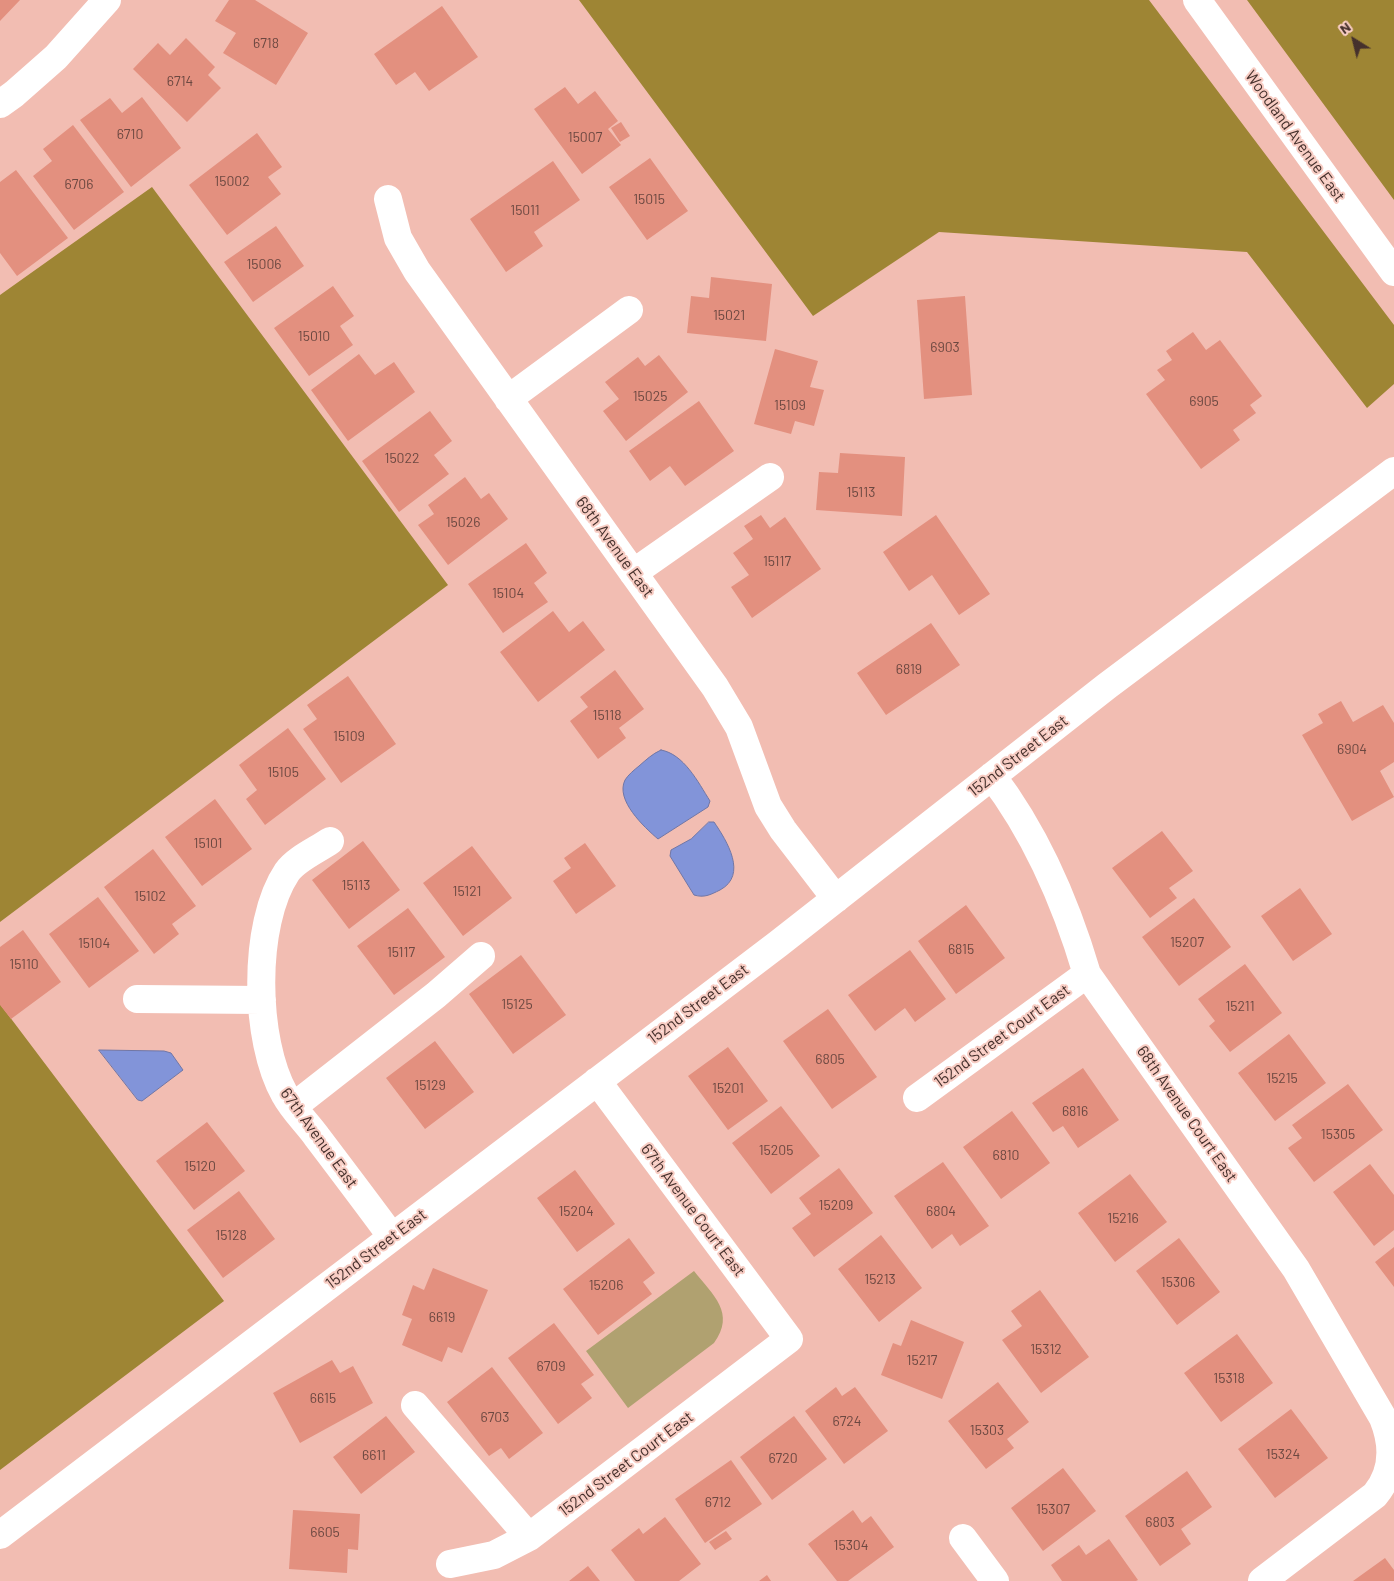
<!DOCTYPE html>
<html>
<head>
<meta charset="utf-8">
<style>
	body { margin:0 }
	#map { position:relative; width:1394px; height:1581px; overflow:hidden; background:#f2bdb2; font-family:Barlow,sans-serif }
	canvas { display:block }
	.north { position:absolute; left:1329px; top:15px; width:50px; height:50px; -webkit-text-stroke:4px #f8cdc4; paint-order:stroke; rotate:324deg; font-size:14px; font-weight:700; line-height:20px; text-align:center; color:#45302c }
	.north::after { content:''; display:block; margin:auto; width:18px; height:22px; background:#45302c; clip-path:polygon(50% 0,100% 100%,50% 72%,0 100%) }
</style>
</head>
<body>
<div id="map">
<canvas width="1394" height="1581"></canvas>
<div class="north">N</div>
</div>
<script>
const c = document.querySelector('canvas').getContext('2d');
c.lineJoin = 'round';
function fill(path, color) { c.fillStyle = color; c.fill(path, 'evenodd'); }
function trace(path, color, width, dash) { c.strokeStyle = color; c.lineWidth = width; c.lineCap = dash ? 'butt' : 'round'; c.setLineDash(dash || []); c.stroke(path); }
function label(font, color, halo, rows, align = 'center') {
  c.font = font + ' Barlow,sans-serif'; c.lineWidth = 4; c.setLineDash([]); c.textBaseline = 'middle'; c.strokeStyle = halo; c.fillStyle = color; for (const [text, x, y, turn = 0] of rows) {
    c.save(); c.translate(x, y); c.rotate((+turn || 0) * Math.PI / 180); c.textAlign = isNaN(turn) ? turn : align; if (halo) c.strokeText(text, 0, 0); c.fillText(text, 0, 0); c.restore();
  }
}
fill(new Path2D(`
	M694 1271C713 1295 736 1313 714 1343L628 1408 586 1351Z`), '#b0a170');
fill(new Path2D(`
	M579 0H1149L1394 325V384L1367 408 1247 252 939 232 813 316Z
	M1247 0H1394V200Z
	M152 187 448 585 0 922V295Z
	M0 1004 224 1301 0 1470Z`), '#9e8534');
const water = new Path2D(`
	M661 750C684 754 698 782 710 801L708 807 658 839C644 827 615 800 625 780 628 775 634 770 639 766 646 760 652 754 661 750Z
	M709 822H714C727 841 748 875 720 890 710 895 704 898 694 895L670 856 671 850 691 839Z
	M99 1050 164 1051 171 1053 183 1070 142 1101 138 1100Z`);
fill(water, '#8294d9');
trace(water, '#7076a5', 1);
fill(new Path2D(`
	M0 0H20L0 21Z
	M229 0H255L308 33 276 85 223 53 236 33 215 21Z
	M442 6 478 57 429 91 415 72 396 85 374 54Z
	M186 38 215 67 208 75 221 88 187 122 133 69 158 43 170 55Z
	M565 87 578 104 595 91 618 121 608 129 621 145 582 174 534 109Z
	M142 97 181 148 131 187 80 120 110 98 122 113Z
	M621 122 630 136 620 142 611 128Z
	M73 125 124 192 74 230 33 176 52 161 43 149Z
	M257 133 282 167 268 177 281 194 227 235 189 185Z
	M650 158 688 211 647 240 609 187Z
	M553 161 580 200 534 232 543 246 506 272 470 219Z
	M16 170 68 238 17 276 0 253V182Z
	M276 226 304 266 253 302 224 262Z
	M711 277 772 284 766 341 687 333 691 296 709 298Z
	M333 286 354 316 340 326 353 345 309 376 274 328Z
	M965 296 972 395 924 399 917 300Z
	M1193 332 1206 350 1220 340 1262 396 1250 405 1256 413 1233 430 1240 440 1201 469 1146 394 1165 380 1157 370 1172 360 1166 351Z
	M775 349 818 361 810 387 824 390 814 426 795 421 791 434 754 424Z
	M359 354 375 375 394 362 415 392 348 441 311 390Z
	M659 355 688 392 626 441 603 411 619 399 605 382 638 357 645 366Z
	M699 401 734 451 685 486 670 466 650 481 629 451Z
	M430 411 452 441 434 455 449 474 399 512 362 461Z
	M840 453 905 457 902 516 816 510 819 472 838 473Z
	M465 477 481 499 489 493 508 519 448 565 418 525 434 514 428 505Z
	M761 515 770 528 785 517 821 569 752 618 731 587 749 575 733 553 753 539 744 526Z
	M936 515 990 594 959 615 932 575 909 591 883 552Z
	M526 543 547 573 534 583 548 602 503 633 468 584Z
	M553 611 569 632 583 621 605 650 538 702 500 652Z
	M931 623 960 665 886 715 857 673Z
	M615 670 644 709 619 728 626 738 598 759 570 721 588 707 580 697Z
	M348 676 396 744 341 783 303 729 317 719 307 705Z
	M1341 701 1353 722 1383 705 1394 723V762L1380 771 1394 797 1352 821 1302 735 1323 723 1318 714Z
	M288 728 326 779 265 825 246 799 257 790 239 765Z
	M215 799 252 849 202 886 165 837Z
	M1162 831 1193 871 1169 888 1177 898 1150 918 1112 868Z
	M363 841 400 890 349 929 312 880Z
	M585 843 616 886 576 914 553 881 571 868 564 858Z
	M472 846 512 898 463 936 423 883Z
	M153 849 196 906 172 924 179 934 154 954 104 887Z
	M1300 888 1332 934 1293 961 1261 916Z
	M98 897 139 951 89 988 49 934Z
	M1194 898 1231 947 1179 986 1142 937Z
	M966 905 1005 958 956 994 918 941Z
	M408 908 445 957 394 995 357 946Z
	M23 930 61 982 11 1019 0 1005V947Z
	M910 950 946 999 915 1022 905 1008 875 1031 848 995Z
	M521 955 566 1015 513 1054 469 994Z
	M1245 964 1282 1013 1230 1052 1209 1026 1215 1021 1198 999Z
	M828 1009 877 1077 832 1109 783 1041Z
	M1289 1034 1326 1083 1275 1121 1238 1073Z
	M435 1041 474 1092 425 1129 386 1078Z
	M728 1047 768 1101 728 1130 688 1076Z
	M1083 1068 1119 1120 1078 1148 1063 1126 1053 1132 1032 1103Z
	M1348 1084 1383 1130 1314 1182 1288 1148 1302 1138 1292 1125Z
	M781 1106 820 1156 771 1194 732 1143Z
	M1012 1111 1050 1163 1001 1199 963 1147Z
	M207 1122 245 1171 194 1210 156 1161Z
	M943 1162 989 1226 960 1246 952 1234 932 1249 894 1196Z
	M1370 1164 1394 1195V1230L1374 1246 1333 1192Z
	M839 1168 873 1213 814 1257 792 1228 811 1214 799 1198Z
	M575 1170 615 1224 577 1252 537 1198Z
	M1130 1174 1167 1222 1115 1262 1078 1213Z
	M239 1191 275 1239 223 1278 187 1230Z
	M881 1235 922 1288 879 1322 838 1269Z
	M629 1238 655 1273 643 1282 652 1294 598 1335 563 1289Z
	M1179 1238 1220 1292 1177 1325 1136 1271Z
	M1394 1247V1287L1375 1262Z
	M433 1268 488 1290 462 1353 448 1347 442 1362 402 1345 412 1319 402 1315 413 1285 424 1290Z
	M1040 1290 1089 1357 1041 1393 1002 1340 1022 1326 1011 1311Z
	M911 1320 964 1342 942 1399 881 1375 893 1343 901 1346Z
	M554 1323 594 1375 581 1384 592 1398 558 1424 508 1358Z
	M1237 1334 1273 1383 1221 1422 1184 1373Z
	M332 1360 340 1373 353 1366 373 1403 300 1443 273 1393Z
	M492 1367 543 1433 509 1459 501 1448 489 1456 447 1402Z
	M998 1382 1029 1422 1007 1439 1014 1448 986 1469 948 1421Z
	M836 1387 842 1396 855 1387 888 1431 844 1464 805 1411Z
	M1291 1409 1328 1458 1275 1498 1238 1449Z
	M386 1416 415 1452 361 1494 333 1457Z
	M794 1416 827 1459 772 1500 740 1457Z
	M731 1460 762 1504 705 1543 675 1499Z
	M1063 1468 1096 1511 1043 1551 1011 1508Z
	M1187 1471 1212 1507 1181 1529 1191 1544 1160 1566 1125 1516Z
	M293 1510 360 1514 358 1550 348 1549 347 1573 289 1569Z
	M853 1510 862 1523 871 1516 894 1547 848 1581H837L808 1544Z
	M665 1517 701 1564 679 1581H635L611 1550 639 1528 643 1534Z
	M726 1531 732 1539 715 1550 709 1542Z
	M1109 1539 1138 1580 1136 1581H1062L1051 1565 1079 1545 1086 1555Z
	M1385 1558 1394 1570V1581H1353Z
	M588 1566 600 1581H569Z
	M767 1575 771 1581H759Z`), '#e3907f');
trace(new Path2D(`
	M1197 0 1394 272
	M0 104 14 94 56 57 107 0
	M388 199 398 238 417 271 715 687 739 727 768 806 783 830 836 899
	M508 399 629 310
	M633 573 770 477
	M992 776C1037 835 1066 903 1087 974L1296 1269 1383 1418C1394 1445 1394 1472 1375 1495L1262 1581
	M330 841C317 850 296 859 287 872 252 924 254 1041 285 1095 293 1110 307 1123 317 1137 342 1170 367 1203 392 1237
	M137 999 262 1000
	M917 1098 1087 974
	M294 1106 436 995 481 956
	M415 1405 529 1537
	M0 1535 778 944 1107 686 1394 471
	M963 1538 995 1581
	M450 1564 494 1555 529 1537 789 1339 597 1081`), '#fff', 28);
label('14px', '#6c4841', null, [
	["6718",266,43],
	["6714",180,81],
	["6710",130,134],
	["15007",585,137],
	["15002",232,181],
	["6706",79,184],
	["15015",649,199],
	["15011",525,210],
	["15006",264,264],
	["15021",729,315],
	["15010",314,336],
	["6903",945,347],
	["15025",650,396],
	["6905",1204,401],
	["15109",790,405],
	["15022",402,458],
	["15113",861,492],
	["15026",463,522],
	["15117",777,561],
	["15104",508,593],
	["6819",909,669],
	["15118",607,715],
	["15109",349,736],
	["6904",1352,749],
	["15105",283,772],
	["15101",208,843],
	["15113",356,885],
	["15121",467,891],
	["15102",150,896],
	["15207",1187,942],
	["15104",94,943],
	["6815",961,949],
	["15117",401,952],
	["15110",24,964],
	["15125",517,1004],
	["15211",1240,1006],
	["6805",830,1059],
	["15215",1282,1078],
	["15129",430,1085],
	["15201",728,1088],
	["6816",1075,1111],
	["15305",1338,1134],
	["15205",776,1150],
	["6810",1006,1155],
	["15120",200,1166],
	["15209",836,1205],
	["15204",576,1211],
	["6804",941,1211],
	["15216",1123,1218],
	["15128",231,1235],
	["15213",880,1279],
	["15306",1178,1282],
	["15206",606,1285],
	["6619",442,1317],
	["15312",1046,1349],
	["15217",922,1360],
	["6709",551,1366],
	["15318",1229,1378],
	["6615",323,1398],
	["6703",495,1417],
	["6724",847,1421],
	["15303",987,1430],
	["15324",1283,1454],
	["6611",374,1455],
	["6720",783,1458],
	["6712",718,1502],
	["15307",1053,1509],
	["6803",1160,1522],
	["6605",325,1532],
	["15304",851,1545]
]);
label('16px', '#45302c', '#f8cdc4', [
	["Woodland Avenue East",1295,136,54],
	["68th Avenue East",615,547,54],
	["152nd Street East",1018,756,-38],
	["152nd Street East",698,1004,-37],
	["152nd Street Court East",1002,1036,-36],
	["68th Avenue Court East",1187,1114,55],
	["67th Avenue East",319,1138,54],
	["67th Avenue Court East",693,1210,53],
	["152nd Street East",376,1249,-37],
	["152nd Street Court East",626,1464,-37]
]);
</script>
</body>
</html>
